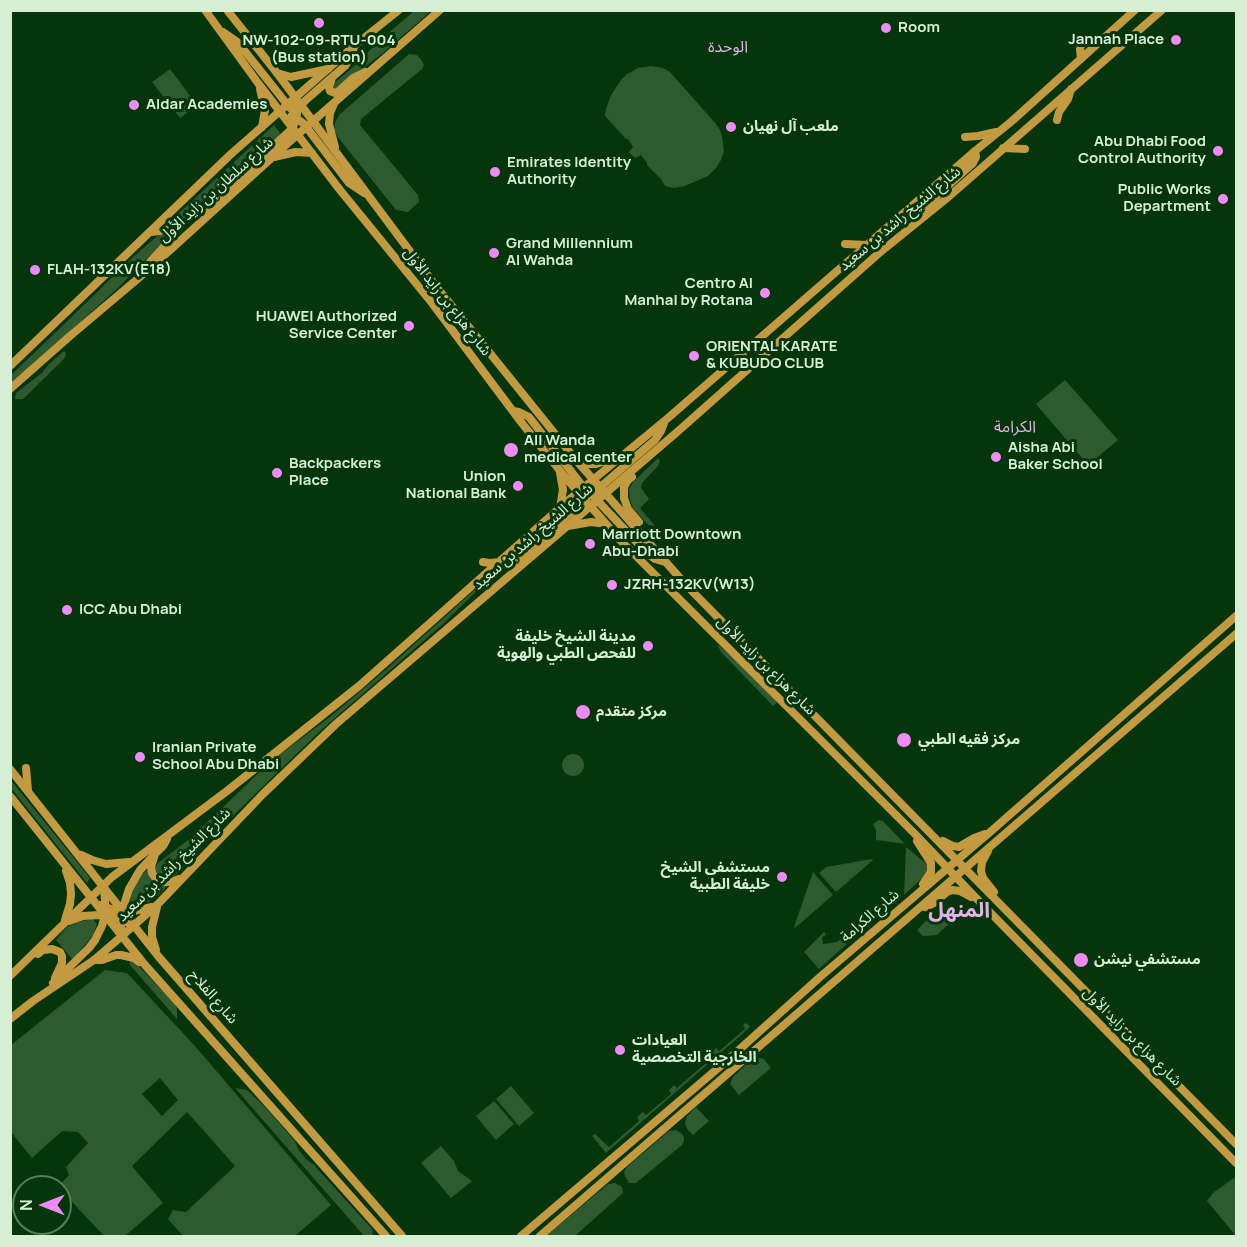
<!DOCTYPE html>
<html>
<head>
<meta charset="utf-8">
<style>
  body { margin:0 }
  #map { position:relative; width:1247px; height:1247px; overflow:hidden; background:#05350a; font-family:Manrope,sans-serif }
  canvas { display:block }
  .frame { position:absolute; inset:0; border:12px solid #d5eed4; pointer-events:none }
  .north { position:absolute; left:12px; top:1175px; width:60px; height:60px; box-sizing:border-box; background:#05350a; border:2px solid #587f5b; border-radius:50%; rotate:270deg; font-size:16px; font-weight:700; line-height:24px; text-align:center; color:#d5eed4 }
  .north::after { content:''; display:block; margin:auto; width:21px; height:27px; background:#ef8bf7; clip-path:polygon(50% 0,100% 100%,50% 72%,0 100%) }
</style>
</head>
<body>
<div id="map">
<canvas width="1247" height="1247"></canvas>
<div class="frame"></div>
<div class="north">N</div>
</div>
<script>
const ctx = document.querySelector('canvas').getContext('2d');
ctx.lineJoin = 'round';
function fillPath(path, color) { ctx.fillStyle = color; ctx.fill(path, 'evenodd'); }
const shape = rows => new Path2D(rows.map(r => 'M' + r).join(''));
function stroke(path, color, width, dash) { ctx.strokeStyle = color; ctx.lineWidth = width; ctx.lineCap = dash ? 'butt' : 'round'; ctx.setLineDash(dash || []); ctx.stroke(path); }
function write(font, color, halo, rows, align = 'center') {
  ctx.font = font + ' Manrope,"Noto Sans Arabic",sans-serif'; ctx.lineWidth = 6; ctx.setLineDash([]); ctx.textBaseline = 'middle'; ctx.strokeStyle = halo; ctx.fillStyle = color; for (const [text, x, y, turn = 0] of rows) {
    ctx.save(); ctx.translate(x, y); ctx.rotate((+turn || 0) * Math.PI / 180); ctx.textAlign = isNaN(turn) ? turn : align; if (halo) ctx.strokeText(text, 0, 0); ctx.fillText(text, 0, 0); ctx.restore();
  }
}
const green = shape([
  [414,11,431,11,384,52,336,89,333,90,332,85,353,67,378,42],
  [409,54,417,55,422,61,424,65,422,69,361,119,360,125,418,195,419,202,408,212,396,210,337,136,334,129,335,123,339,115],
  [651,66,663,68,670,72,716,124,720,130,722,136,724,151,721,160,716,168,708,176,685,186,674,188,665,186,661,179,647,165,647,163,641,155,635,158,629,152,633,147,628,139,626,139,605,116,606,109,611,95,621,80,627,74,638,68],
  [170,69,197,105,180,118,152,82],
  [274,125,281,134,213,197,174,237,169,227,165,226],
  [162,232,168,235,167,240,140,265,118,288,11,384,11,375,55,333,133,257],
  [64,351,66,353,65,358,23,399,15,399,16,393,42,373,49,364],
  [1065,380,1118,440,1088,465,1036,404],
  [658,458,660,461,658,466,642,483,641,488,649,499,640,508,655,526,648,525,633,508,630,499,629,489,634,481],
  [488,578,489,579,444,623,319,732,202,846,172,879,158,879,154,869,158,863,192,837,272,760,330,717,389,667],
  [717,644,747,669,777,702,773,706,721,652],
  '562 765a11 11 0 1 1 22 0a11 11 0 1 1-22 0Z',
  [10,779,90,878,87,883,11,788],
  [879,820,883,821,905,844,876,840,876,830,873,824],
  [906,847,928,865,928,873,904,895],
  [872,859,873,860,836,892,819,873,826,867],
  [149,868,149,874,151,879,155,884,160,886,167,886,161,893,147,903,139,906,133,906,130,901,132,889,142,874],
  [813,872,833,895,795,928,794,927],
  [949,916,952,921,937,935,923,936,917,930,930,917],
  [93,919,97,924,93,935,76,956,72,959,56,940,67,927,78,922],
  [824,932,826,934,825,936,822,937,823,944,837,942,842,938,847,944,819,969,804,952],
  [130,961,135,962,175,1004,177,1009,177,1019,130,965],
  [105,970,127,973,195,1046,331,1205,295,1236,183,1236,168,1219,173,1210,186,1212,235,1166,187,1112,132,1166,163,1203,125,1236,104,1236,60,1189,60,1187,58,1187,69,1175,66,1167,88,1143,78,1132,62,1131,32,1158,11,1132,11,1045],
  [160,1078,178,1100,162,1116,142,1094],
  [746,1023,750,1026,748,1029,606,1153,592,1136,595,1134,609,1147,639,1121,637,1117,643,1112,646,1115,671,1094,669,1090,674,1085,677,1088,713,1057,710,1054,716,1048,719,1051,745,1029,743,1025],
  [757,1057,764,1059,771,1068,739,1095,730,1084,731,1081,734,1076,753,1058],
  [511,1086,534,1113,519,1126,496,1099],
  [235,1088,247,1090,263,1105,295,1141,298,1149,307,1160,313,1164,372,1229,373,1236,364,1236],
  [494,1101,514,1124,496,1140,476,1116],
  [696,1107,709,1121,693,1135,687,1129,685,1123,687,1116],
  [676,1130,681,1133,684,1137,684,1141,682,1145,636,1183,629,1183,625,1176,624,1172,627,1167,669,1131],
  [441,1146,454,1161,458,1171,472,1181,451,1198,421,1163],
  [1234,1178,1236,1178,1236,1236,1207,1201,1214,1192],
  [615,1183,622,1187,623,1193,575,1236,546,1236,608,1184]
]);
const major = shape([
  [205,10,258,83,340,190,432,303,521,422,565,477,620,540,915,834,976,898,1236,1163],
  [227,10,277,73,435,285,576,460,686,585,1236,1144],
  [223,32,236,41,243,49,290,108],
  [1081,59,1080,49,1082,42],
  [277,73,291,77,328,69],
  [332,78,329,87,330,91,335,93,339,91,353,78,365,72],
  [260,89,265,110,262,127],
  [334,104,330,113,329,124,335,147],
  [298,110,301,105,307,99,345,66,351,57,354,47],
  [292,115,304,124,349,183,364,193],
  [1057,120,1059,112,1068,99,1071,89],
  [965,137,978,136,996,132],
  [1003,148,1025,149],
  [274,157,296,152,312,153],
  [207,214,212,204,217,198,293,128,297,114,295,99],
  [918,219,928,204,973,163,976,157,975,151],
  [845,244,867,245],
  [150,262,172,238,171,233,167,230,151,232],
  [10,366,231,154,354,46,399,10],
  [10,389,70,336,147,271,288,143,440,10],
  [513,411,519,412,529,417,584,488,596,493,605,493],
  [576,460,585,464,596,464,619,457],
  [560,473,563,490,560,508],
  [632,477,628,480,624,487,624,498,628,509,639,522],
  [598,489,655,440,661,431,664,423],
  [594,497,646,552,655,559,665,562],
  [568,526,591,522,606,524],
  [483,562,490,563,500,562],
  [519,566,524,554,529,549,578,506,587,497],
  [26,768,28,790],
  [10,769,158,956,402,1236],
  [10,796,145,965,386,1236],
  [167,839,163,846,155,854,151,867,152,873,156,879,162,882,172,882,179,879],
  [917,841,931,863,931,872,923,884],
  [943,841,953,846,959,847,974,838,985,834],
  [988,851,982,862,981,871,983,878,994,892],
  [81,855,92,860,106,864,129,862],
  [100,905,111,909,129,912,152,907],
  [925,907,934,903,947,892,952,890,960,891,971,897],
  [65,920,70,904,71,894,70,883,66,871],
  [69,921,83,916,99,915,110,916,126,922],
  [122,936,121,928,122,911,129,889,140,870,155,854],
  [156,950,152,937,152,927,157,907],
  [38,954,43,950,52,949,60,952,62,956,62,963,55,978],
  [94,960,102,960,116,955,121,955,134,958,139,962],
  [10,976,112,877,227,791,359,686,571,498,668,418,975,151,1012,121,1135,10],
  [53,983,89,948,95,940,102,926,105,915,105,900,104,889],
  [10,1019,33,1001,94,960,115,942,158,904,263,794,336,724,676,433,878,254,946,199,1162,10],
  [521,1236,730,1058,820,977,989,833,1236,616],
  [540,1236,1236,634]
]);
const markers = [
  [319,23,6,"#ef8bf7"],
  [886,28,6,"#ef8bf7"],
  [1176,40,6,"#ef8bf7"],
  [134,105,6,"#ef8bf7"],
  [731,127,6,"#ef8bf7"],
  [1218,151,6,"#ef8bf7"],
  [495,172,6,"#ef8bf7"],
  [1223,199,6,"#ef8bf7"],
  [494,253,6,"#ef8bf7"],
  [35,270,6,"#ef8bf7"],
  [765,293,6,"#ef8bf7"],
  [409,326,6,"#ef8bf7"],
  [694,356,6,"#ef8bf7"],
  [511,450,8,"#ef8bf7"],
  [996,457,6,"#ef8bf7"],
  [277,473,6,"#ef8bf7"],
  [518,486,6,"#ef8bf7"],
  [590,544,6,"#ef8bf7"],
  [612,585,6,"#ef8bf7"],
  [67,610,6,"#ef8bf7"],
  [648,646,6,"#ef8bf7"],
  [583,712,8,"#ef8bf7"],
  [904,740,8,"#ef8bf7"],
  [140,757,6,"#ef8bf7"],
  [782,877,6,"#ef8bf7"],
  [1081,960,8,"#ef8bf7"],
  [620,1050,6,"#ef8bf7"]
];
const poiNames = [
  ["Room",898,28],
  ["Jannah Place",1164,40,"right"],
  ["NW-102-09-RTU-004",319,41,"center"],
  ["(Bus station)",319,58,"center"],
  ["Aldar Academies",146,105],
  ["ملعب آل نهيان",743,127],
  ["Abu Dhabi Food",1206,142,"right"],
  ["Control Authority",1206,159,"right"],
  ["Emirates Identity",507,163],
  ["Authority",507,180],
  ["Public Works",1211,190,"right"],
  ["Department",1211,207,"right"],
  ["Grand Millennium",506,244],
  ["Al Wahda",506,261],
  ["FLAH-132KV(E18)",47,270],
  ["Centro Al",753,284,"right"],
  ["Manhal by Rotana",753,301,"right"],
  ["HUAWEI Authorized",397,317,"right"],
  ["Service Center",397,334,"right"],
  ["ORIENTAL KARATE",706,347],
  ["& KUBUDO CLUB",706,364],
  ["All Wanda",524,441],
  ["medical center",524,458],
  ["Aisha Abi",1008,448],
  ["Baker School",1008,465],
  ["Backpackers",289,464],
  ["Place",289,481],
  ["Union",506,477,"right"],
  ["National Bank",506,494,"right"],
  ["Marriott Downtown",602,535],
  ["Abu-Dhabi",602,552],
  ["JZRH-132KV(W13)",624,585],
  ["ICC Abu Dhabi",79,610],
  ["مدينة الشيخ خليفة",636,637,"right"],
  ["للفحص الطبي والهوية",636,654,"right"],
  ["مركز متقدم",596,712],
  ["مركز فقيه الطبي",918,740],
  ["Iranian Private",152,748],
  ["School Abu Dhabi",152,765],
  ["مستشفي الشيخ",770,868,"right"],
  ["خليفة الطبية",770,885,"right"],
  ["مستشفي نيشن",1094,960],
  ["العيادات",632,1041],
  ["الخارجية التخصصية",632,1058]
];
const streetNames = [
  ["شارع سلطان بن زايد الأول",216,190,-42],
  ["شارع الشيخ راشد بن سعيد",900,219,-40],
  ["شارع هزاع بن زايد الأول",447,302,52],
  ["شارع الشيخ راشد بن سعيد",533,537,-41],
  ["شارع هزاع بن زايد الأول",766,666,45],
  ["شارع الشيخ راشد بن سعيد",174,865,-45],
  ["شارع الكرامة",870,916,-41],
  ["شارع الفلاح",213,997,49],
  ["شارع هزاع بن زايد الأول",1132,1037,45]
];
const neighbourhoodNames = [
  ["الوحدة",728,48],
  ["الكرامة",1015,428]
];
const districtNames = [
  ["المنهل",959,911]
];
fillPath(green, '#2d5a2e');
stroke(major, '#c39a40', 8);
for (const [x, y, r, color] of markers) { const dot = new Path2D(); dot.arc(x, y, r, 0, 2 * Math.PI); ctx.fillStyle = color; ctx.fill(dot); stroke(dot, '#05350a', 2); }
write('bold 15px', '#d5eed4', '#05350a', poiNames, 'left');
write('15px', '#d5eed4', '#05350a', streetNames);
write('16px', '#e6afea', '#05350a', neighbourhoodNames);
write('bold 21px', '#e6afea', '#05350a', districtNames);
</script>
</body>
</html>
